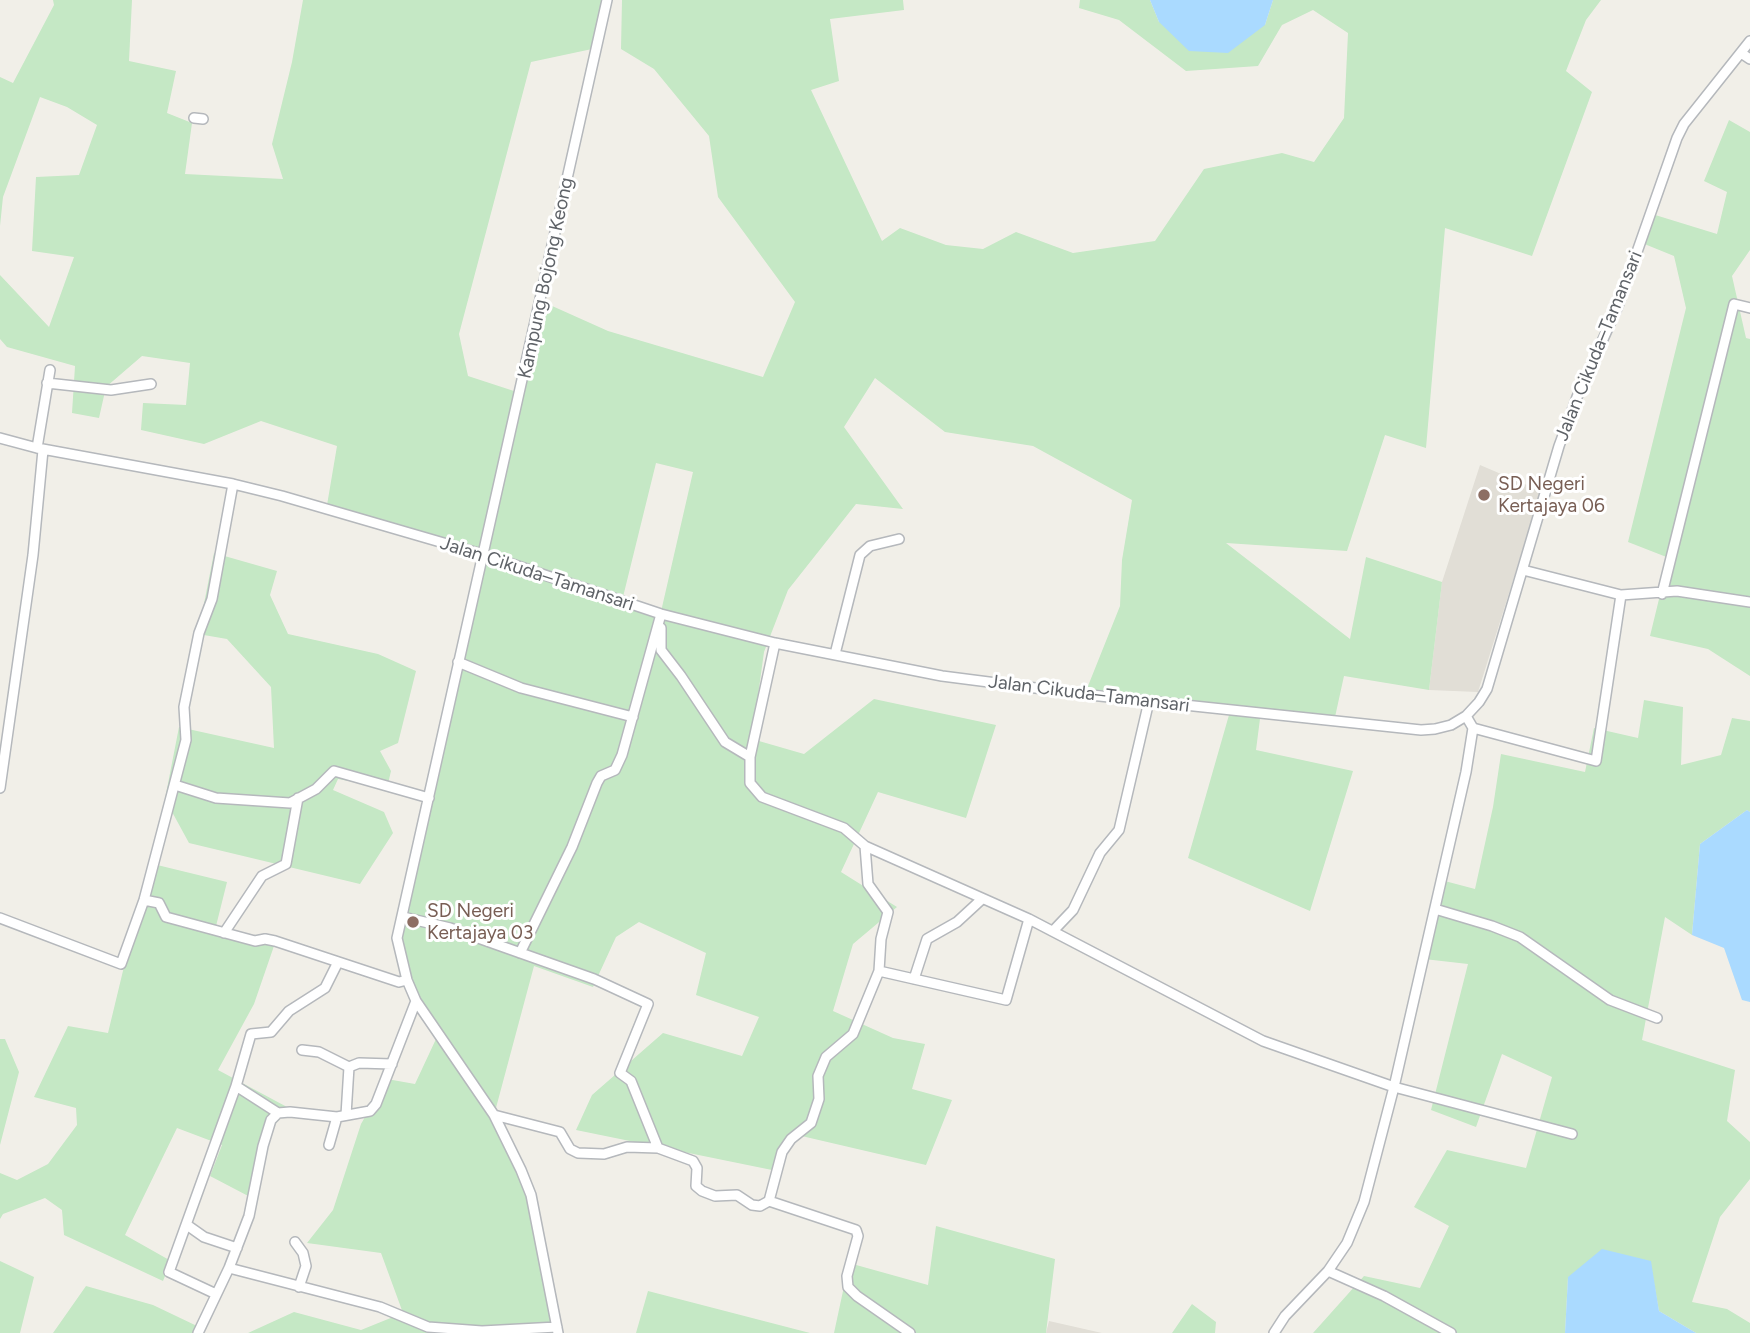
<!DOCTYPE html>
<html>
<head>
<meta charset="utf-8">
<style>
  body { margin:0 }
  canvas { display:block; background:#f1efe8 }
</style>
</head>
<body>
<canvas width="1750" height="1333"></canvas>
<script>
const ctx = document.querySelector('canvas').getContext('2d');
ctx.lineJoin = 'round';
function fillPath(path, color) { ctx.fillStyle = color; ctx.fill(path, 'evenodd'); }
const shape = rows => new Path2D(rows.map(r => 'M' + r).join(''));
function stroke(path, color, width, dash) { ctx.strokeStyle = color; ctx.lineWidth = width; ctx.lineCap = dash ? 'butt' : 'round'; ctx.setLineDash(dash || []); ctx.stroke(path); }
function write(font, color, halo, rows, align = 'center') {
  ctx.font = font + ' Figtree,sans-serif'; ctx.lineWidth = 6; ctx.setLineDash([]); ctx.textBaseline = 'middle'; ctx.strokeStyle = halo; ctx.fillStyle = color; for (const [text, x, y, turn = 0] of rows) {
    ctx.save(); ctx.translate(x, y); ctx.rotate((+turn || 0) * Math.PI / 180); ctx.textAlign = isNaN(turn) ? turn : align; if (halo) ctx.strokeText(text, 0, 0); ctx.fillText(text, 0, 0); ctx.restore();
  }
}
const education = shape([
  [1480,465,1541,491,1478,692,1429,690,1442,582],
  [1049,1321,1102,1333,1046,1333]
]);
const green = shape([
  [53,0,132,0,129,61,176,71,167,113,192,123,185,174,283,179,272,144,292,62,303,0,605,0,592,49,531,62,459,334,468,376,520,393,541,301,608,331,763,377,795,302,718,197,709,136,654,69,621,49,622,0,903,0,904,10,830,19,839,81,811,90,882,241,900,228,946,245,983,249,1016,232,1073,253,1155,241,1204,169,1282,153,1314,162,1344,118,1348,33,1313,10,1282,25,1258,66,1186,71,1119,20,1079,8,1080,0,1150,0,1159,22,1265,25,1273,0,1601,0,1586,20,1566,71,1592,92,1532,256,1445,228,1426,448,1385,435,1347,551,1226,543,1350,639,1366,557,1442,582,1429,690,1344,676,1335,717,1261,711,1256,750,1353,771,1310,911,1188,858,1231,708,1084,696,1120,606,1122,560,1132,500,1033,446,945,432,875,378,844,427,903,509,856,504,788,590,764,652,752,739,804,754,874,699,996,725,966,818,878,792,841,872,897,907,853,944,833,1011,893,1038,925,1044,912,1089,952,1100,926,1165,793,1134,772,1170,576,1130,592,1095,663,1033,742,1056,759,1017,696,995,706,953,639,922,616,937,593,987,534,966,493,1119,533,1200,546,1246,559,1333,248,1333,294,1312,361,1330,403,1313,381,1253,307,1243,333,1210,361,1124,387,1079,415,1084,436,1039,409,999,396,937,483,558,326,511,337,446,261,421,204,444,141,430,143,403,186,405,190,363,142,356,106,387,99,418,72,413,75,366,7,347,0,339,0,275,49,327,74,257,32,251,36,177,79,175,97,125,67,107,40,97,3,197,0,226,0,77,13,83,54,5],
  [656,463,693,472,660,616,622,601],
  [1729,120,1750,132,1750,250,1732,276,1746,338,1750,339,1750,676,1708,649,1650,636,1669,558,1628,542,1686,308,1674,256,1642,243,1652,214,1717,234,1727,192,1704,181],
  [214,553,277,571,270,595,288,634,378,654,416,671,398,743,380,751,391,771,387,788,338,779,333,790,384,812,393,833,360,884,189,843,165,799,179,727,274,748,271,687,227,639,198,634],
  [1644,700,1683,707,1681,765,1721,755,1732,718,1750,721,1750,812,1747,810,1700,844,1692,935,1665,917,1642,1040,1735,1070,1727,1121,1750,1142,1750,1179,1720,1217,1692,1302,1727,1309,1750,1323,1750,1333,1696,1333,1659,1311,1650,1261,1568,1277,1565,1333,1313,1333,1364,1276,1420,1288,1449,1226,1414,1207,1447,1150,1526,1168,1552,1077,1502,1054,1476,1127,1431,1110,1468,964,1424,959,1441,880,1475,889,1493,807,1501,754,1585,772,1594,728,1638,738],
  [149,863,227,882,215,930,274,946,254,1004,218,1070,287,1107,259,1149,252,1198,210,1176,222,1145,177,1128,125,1235,171,1261,163,1281,64,1235,62,1210,45,1198,3,1214,0,1219,0,1173,17,1180,48,1164,77,1125,76,1108,34,1097,68,1026,108,1033],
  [0,1039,5,1039,19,1072,0,1145],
  [936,1226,1055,1259,1046,1333,834,1333,849,1263,928,1285],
  [0,1261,34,1277,20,1333,0,1333],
  [86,1286,153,1305,197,1326,194,1333,53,1333],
  [648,1291,810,1333,636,1333],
  [1192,1304,1216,1322,1215,1333,1172,1333]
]);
const water = shape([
  [1150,0,1273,0,1265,25,1228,53,1189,51,1159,22],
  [1747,810,1750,812,1750,1002,1742,1000,1724,948,1692,935,1700,844],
  [1602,1249,1651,1261,1659,1311,1696,1333,1565,1333,1568,1277]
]);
const minor = shape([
  [1741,53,1750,59],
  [194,118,203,119],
  [47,383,111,390,151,384],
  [0,438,37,448,233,484,282,496,485,555,661,614,775,643,942,676,1090,695,1421,730,1435,729,1451,725,1466,716,1479,702,1487,689,1559,446,1577,397,1618,306,1677,138,1684,124,1750,41],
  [37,448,50,370],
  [1523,570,1621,595,1677,591,1750,602],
  [1662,594,1734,304,1750,308],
  [661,628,661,650,681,676,725,742,750,757],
  [775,643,750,757,750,783,762,797,844,828,865,846,1029,919,1263,1041,1394,1087,1572,1134],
  [835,654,860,555,870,546,899,539],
  [458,662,521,688,633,717],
  [1473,728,1596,761,1621,595],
  [175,785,216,798,290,803,316,789,334,771,429,798],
  [0,788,33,555,43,450],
  [144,900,159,903,166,917,255,941,265,939,275,941,399,982,407,980],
  [1435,909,1492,926,1520,937,1610,1000,1657,1018],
  [403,917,450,928,594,979,648,1004,620,1073,631,1081,658,1148],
  [0,918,121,964,144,900,186,740,184,707,199,633,212,599,233,484],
  [1053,931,1073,910,1100,853,1119,830,1149,701],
  [224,933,262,876,286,864,298,798],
  [520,953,572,847,597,783,601,776,615,770,622,755,661,614],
  [879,971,1006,1000,1029,919],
  [914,979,927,939,957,922,982,899],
  [302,1050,319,1052,349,1067,359,1063,392,1064],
  [278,1113,236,1086,251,1034,271,1032,289,1011,325,988,338,962],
  [346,1115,349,1067],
  [494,1115,560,1132,570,1149,578,1153,604,1154,627,1147,658,1148,693,1161,697,1168,696,1186,702,1191,715,1196,737,1195,752,1205,760,1206,769,1201,856,1230,858,1236,847,1276,848,1287,857,1296,910,1333],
  [329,1145,337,1117],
  [769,1201,782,1152,791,1139,811,1123,819,1099,818,1076,826,1057,853,1034,879,971,881,939,888,912,868,884,865,846],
  [187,1225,204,1237,237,1248],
  [295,1242,303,1253,306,1266,299,1287],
  [229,1268,380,1307,428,1327,482,1331,557,1327],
  [1328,1271,1384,1296,1451,1333],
  [216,1294,169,1272,236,1086],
  [198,1333,229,1268,249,1216,263,1146,271,1120,278,1113,290,1112,337,1117,370,1111,376,1104,416,1001],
  [558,1333,531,1195,521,1170,494,1115,416,1001,407,980,397,938,607,0],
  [1274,1333,1285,1316,1328,1271,1347,1243,1364,1202,1394,1087,1466,772,1473,728,1466,716]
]);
const markers = [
  [1484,495,7,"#8d6e63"],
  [413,922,7,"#8d6e63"]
];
const streetNames = [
  ["Kampung Bojong Keong",546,278,-78],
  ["Jalan Cikuda–Tamansari",1599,346,-68],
  ["Jalan Cikuda–Tamansari",537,574,18],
  ["Jalan Cikuda–Tamansari",1089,694,7]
];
const educationNames = [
  ["SD Negeri",1498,484],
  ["Kertajaya 06",1498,506],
  ["SD Negeri",427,911],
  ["Kertajaya 03",427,933]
];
fillPath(education, '#e1ded6');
fillPath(green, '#c5e8c5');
fillPath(water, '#aadaff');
stroke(minor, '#b5b8bc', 12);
stroke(minor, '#fff', 9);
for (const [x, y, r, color] of markers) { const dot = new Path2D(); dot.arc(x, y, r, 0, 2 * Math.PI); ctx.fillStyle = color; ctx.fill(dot); stroke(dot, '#fff', 2.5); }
write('19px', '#5f6368', '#fff', streetNames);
write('19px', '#785e54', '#fff', educationNames, 'left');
</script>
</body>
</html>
